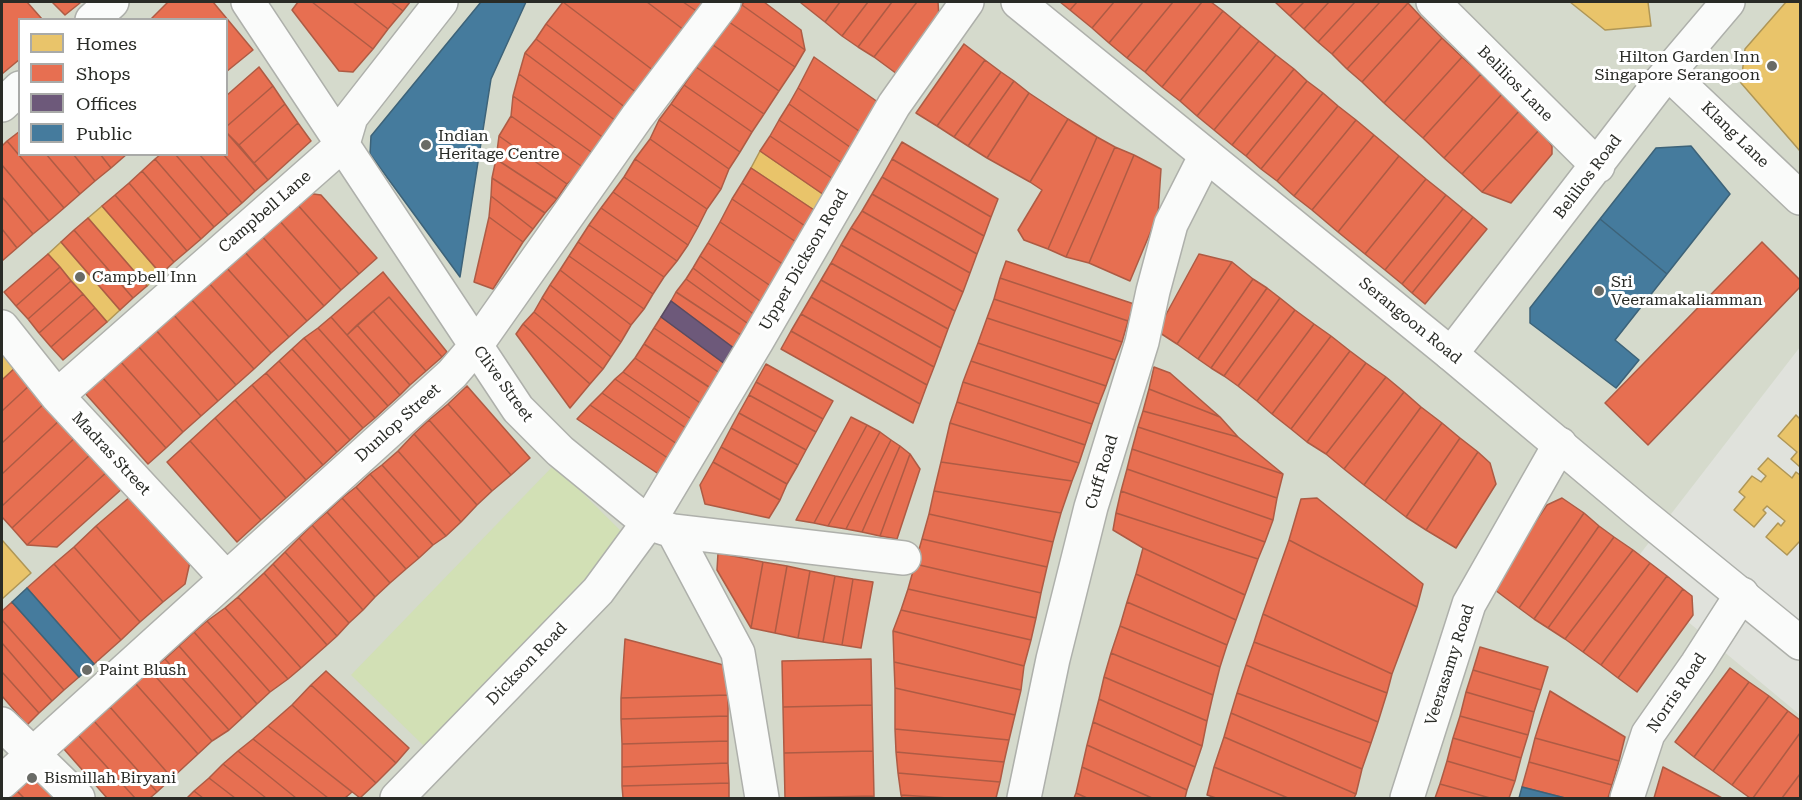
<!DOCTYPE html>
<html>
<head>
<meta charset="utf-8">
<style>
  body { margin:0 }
  #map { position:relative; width:1802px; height:800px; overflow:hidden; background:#e0e2dc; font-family:"Roboto Serif",serif }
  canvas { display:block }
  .frame { position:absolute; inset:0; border:3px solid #292b26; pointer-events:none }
  .legend { position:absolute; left:18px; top:18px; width:210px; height:138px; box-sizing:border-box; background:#fff; border:2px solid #a9aaa8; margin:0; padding:8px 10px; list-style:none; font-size:18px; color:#292b26 }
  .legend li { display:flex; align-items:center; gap:12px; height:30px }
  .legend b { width:30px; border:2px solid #a9aaa8 }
</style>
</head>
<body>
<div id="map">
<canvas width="1802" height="800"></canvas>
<div class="frame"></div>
<ul class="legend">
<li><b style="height:16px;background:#e9c46a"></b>Homes</li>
<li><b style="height:16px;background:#e76f51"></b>Shops</li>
<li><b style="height:16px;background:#6d597a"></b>Offices</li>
<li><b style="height:16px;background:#457b9d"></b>Public</li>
</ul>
</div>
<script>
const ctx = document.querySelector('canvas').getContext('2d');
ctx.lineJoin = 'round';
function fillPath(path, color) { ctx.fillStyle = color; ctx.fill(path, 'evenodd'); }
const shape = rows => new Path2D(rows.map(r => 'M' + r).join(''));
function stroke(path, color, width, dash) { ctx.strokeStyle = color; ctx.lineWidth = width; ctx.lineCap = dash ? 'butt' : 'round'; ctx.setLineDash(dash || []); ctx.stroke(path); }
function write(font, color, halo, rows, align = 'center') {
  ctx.font = font + ' "Roboto Serif",serif'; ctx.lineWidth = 6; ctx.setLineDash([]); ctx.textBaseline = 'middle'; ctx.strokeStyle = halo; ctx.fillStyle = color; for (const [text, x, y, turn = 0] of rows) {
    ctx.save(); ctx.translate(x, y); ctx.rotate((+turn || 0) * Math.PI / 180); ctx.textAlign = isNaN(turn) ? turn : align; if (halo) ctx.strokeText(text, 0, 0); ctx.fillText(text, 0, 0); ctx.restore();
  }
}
const built = shape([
  [2,2,1800,2,1800,347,1627,571,1800,715,1800,798,2,798],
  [20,20,226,20,226,154,20,154]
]);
const green = shape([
  [554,465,626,536,424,746,351,675]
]);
const homes = shape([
  [1570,2,1648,2,1651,26,1605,30,1570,2],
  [1786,2,1800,2,1800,151,1741,83,1745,49,1786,2],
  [760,151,830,199,820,214,751,168,760,151],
  [102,206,161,274,147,286,88,218,102,206],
  [61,242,120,310,107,322,48,254,61,242],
  [2,351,16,367,2,380,2,351],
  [1796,415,1800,419,1800,467,1791,459,1797,452,1778,436,1796,415],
  [1768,458,1792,478,1796,472,1800,475,1800,543,1799,542,1787,555,1766,537,1778,523,1781,526,1785,521,1767,506,1763,510,1766,513,1754,527,1734,510,1745,497,1739,492,1752,476,1761,482,1766,476,1758,469,1768,458],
  [2,540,31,573,2,599,2,540]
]);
const shops = shape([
  [2,2,27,2,42,19,20,20,20,59,2,74,2,2],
  [52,2,78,2,80,3,65,15,52,2],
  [168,2,213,2,253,50,226,72,226,20,150,20,168,2],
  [298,2,312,2,373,49,353,72,339,71,292,10,298,2],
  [312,2,353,2,388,29,373,49,312,2],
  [353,2,391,2,403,11,388,29,353,2],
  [391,2,410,2,403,11,391,2],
  [563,2,654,71,637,93,546,24,563,2],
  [563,2,647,2,684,30,654,71,563,2],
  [647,2,683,2,698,12,684,30,647,2],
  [683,2,705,2,698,12,683,2],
  [744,2,764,2,801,30,805,50,742,5,744,2],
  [802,2,840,2,825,22,801,3,802,2],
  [840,2,868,2,842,36,825,22,840,2],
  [868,2,892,2,858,47,842,36,868,2],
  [892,2,917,2,874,57,858,47,892,2],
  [917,2,938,2,939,17,897,74,874,57,917,2],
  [1060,2,1077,2,1070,10,1060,2],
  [1077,2,1114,2,1092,28,1070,10,1077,2],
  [1114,2,1143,2,1109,43,1092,28,1114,2],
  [1143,2,1173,2,1127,58,1109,43,1143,2],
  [1173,2,1202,2,1145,72,1127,58,1173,2],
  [1202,2,1211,2,1223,11,1162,87,1145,72,1202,2],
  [1275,2,1304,2,1290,16,1275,2],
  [1304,2,1329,2,1304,29,1290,16,1304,2],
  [1329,2,1355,2,1318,42,1304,29,1329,2],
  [1355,2,1380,2,1332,54,1318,42,1355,2],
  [1380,2,1406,2,1408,3,1347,69,1332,54,1380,2],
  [1408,3,1421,17,1362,82,1347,69,1408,3],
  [742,5,805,50,795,67,729,22,742,5],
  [1223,11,1241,26,1180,101,1162,87,1223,11],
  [1421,17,1442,38,1384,103,1362,82,1421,17],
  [729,22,795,67,779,91,713,45,729,22],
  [546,24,637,93,626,108,536,39,546,24],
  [1241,26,1259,41,1197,116,1180,101,1241,26],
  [1442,38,1462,57,1404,121,1384,103,1442,38],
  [536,39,626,108,616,121,525,53,536,39],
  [1259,41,1276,55,1214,130,1197,116,1259,41],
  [964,44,985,60,937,126,916,113,964,44],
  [713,45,779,91,764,114,696,67,713,45],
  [525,53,616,121,605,139,519,74,525,53],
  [1276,55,1294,69,1232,145,1214,130,1276,55],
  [814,57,882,105,866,136,798,88,814,57],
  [1462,57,1481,74,1423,138,1404,121,1462,57],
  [985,60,1001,72,954,137,937,126,985,60],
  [259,67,273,86,226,127,226,96,259,67],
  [696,67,764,114,752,132,684,85,696,67],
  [1294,69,1307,81,1246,156,1232,145,1294,69],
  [1001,72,1014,81,968,146,954,137,1001,72],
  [519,74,605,139,594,154,513,96,519,74],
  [1481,74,1502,94,1444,158,1423,138,1481,74],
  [1014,81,1029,93,987,158,968,146,1014,81],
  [1307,81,1323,93,1261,169,1246,156,1307,81],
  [684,85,752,132,740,152,671,104,684,85],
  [273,86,285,104,239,145,226,132,226,127,273,86],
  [798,88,866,136,857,152,789,104,798,88],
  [1029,93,1068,119,1030,182,987,158,1029,93],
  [1323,93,1338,106,1277,181,1261,169,1323,93],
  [1502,94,1520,110,1462,174,1444,158,1502,94],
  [513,96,594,154,584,168,511,116,513,96],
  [285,104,298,123,254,163,239,145,285,104],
  [671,104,740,152,729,169,659,120,671,104],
  [789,104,857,152,848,167,779,120,789,104],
  [1338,106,1356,120,1294,196,1277,181,1338,106],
  [1520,110,1540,129,1482,192,1462,174,1520,110],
  [511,116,584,168,567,184,499,136,511,116],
  [1068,119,1097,137,1048,249,1024,240,1018,230,1042,190,1030,182,1068,119],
  [659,120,729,169,721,189,650,139,659,120],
  [779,120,848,167,839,183,770,136,779,120],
  [1356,120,1374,135,1312,210,1294,196,1356,120],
  [298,123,311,141,268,180,254,163,298,123],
  [1540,129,1552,146,1552,154,1511,203,1482,192,1540,129],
  [20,131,20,154,46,154,80,194,64,208,7,141,20,131],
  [226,132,268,180,255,191,223,154,226,154,226,132],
  [1374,135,1399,156,1338,232,1312,210,1374,135],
  [499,136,567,184,557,199,496,159,499,136],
  [770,136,839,183,830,199,760,151,770,136],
  [1097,137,1115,147,1066,257,1048,249,1097,137],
  [650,139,721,189,707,209,635,159,650,139],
  [7,141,64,208,49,221,2,165,2,146,7,141],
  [902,142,998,199,991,217,892,159,902,142],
  [1115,147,1134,155,1089,263,1066,257,1115,147],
  [46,154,73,154,95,181,80,194,46,154],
  [73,154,100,154,111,168,95,181,73,154],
  [100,154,127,154,111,168,100,154],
  [161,154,175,154,228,215,214,227,155,159,161,154],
  [175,154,199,154,242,203,228,215,175,154],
  [199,154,223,154,255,191,242,203,199,154],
  [1134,155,1161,169,1158,214,1130,281,1089,263,1134,155],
  [1399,156,1426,179,1365,254,1338,232,1399,156],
  [155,159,214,227,201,239,142,171,155,159],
  [496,159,557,199,545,213,492,178,496,159],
  [635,159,707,209,698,227,624,177,635,159],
  [892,159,991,217,984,236,882,177,892,159],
  [2,165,49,221,33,234,2,197,2,165],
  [751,168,820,214,811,230,742,183,751,168],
  [142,171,201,239,187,251,129,183,142,171],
  [624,177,698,227,688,245,613,192,624,177],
  [882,177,984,236,977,254,872,194,882,177],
  [492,178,545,213,533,229,491,196,492,178],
  [1426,179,1446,195,1385,270,1365,254,1426,179],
  [129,183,187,251,174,262,115,195,129,183],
  [742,183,811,230,802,246,732,199,742,183],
  [613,192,688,245,677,261,601,208,613,192],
  [306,193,321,195,377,258,359,274,296,203,306,193],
  [872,194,977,254,970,273,862,211,872,194],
  [115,195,174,262,161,274,102,206,115,195],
  [1446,195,1463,209,1402,284,1385,270,1446,195],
  [491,196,533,229,523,242,489,217,491,196],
  [2,197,33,234,17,248,2,229,2,197],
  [732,199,802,246,790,269,720,222,732,199],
  [296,203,359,274,341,290,278,219,296,203],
  [601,208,677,261,664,277,589,225,601,208],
  [1463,209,1473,217,1412,293,1402,284,1463,209],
  [862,211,970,273,963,292,851,228,862,211],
  [489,217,523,242,493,289,474,282,489,217],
  [1473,217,1487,229,1425,304,1412,293,1473,217],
  [88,218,147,286,133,298,74,230,88,218],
  [278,219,341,290,324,306,260,234,278,219],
  [720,222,790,269,778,291,708,243,720,222],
  [589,225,664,277,653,294,578,242,589,225],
  [851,228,963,292,955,311,841,245,851,228],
  [2,229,17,248,2,261,2,229],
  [74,230,133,298,120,310,61,242,74,230],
  [260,234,324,306,307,321,243,250,260,234],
  [578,242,653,294,644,309,569,256,578,242],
  [1762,242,1800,280,1800,287,1648,445,1605,403,1762,242],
  [708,243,778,291,768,307,700,256,708,243],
  [841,245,955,311,948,329,831,263,841,245],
  [243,250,307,321,289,337,225,266,243,250],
  [48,254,60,267,16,306,4,292,48,254],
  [1199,254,1232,262,1177,344,1157,331,1199,254],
  [569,256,644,309,631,325,560,270,569,256],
  [700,256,768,307,760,319,693,268,700,256],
  [1006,261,1134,304,1128,321,1000,278,1006,261],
  [1232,262,1253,279,1198,359,1177,344,1232,262],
  [831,263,948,329,941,348,821,280,831,263],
  [225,266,289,337,271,353,208,282,225,266],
  [60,267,71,281,28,319,16,306,60,267],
  [693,268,760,319,754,328,686,279,693,268],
  [560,270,631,325,621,342,550,285,560,270],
  [383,272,447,352,442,357,389,297,347,335,331,317,383,272],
  [1000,278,1128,321,1122,342,994,299,1000,278],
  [686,279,754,328,747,339,676,292,686,279],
  [1253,279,1267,288,1211,368,1198,359,1253,279],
  [821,280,941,348,934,367,811,297,821,280],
  [71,281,83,294,39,333,28,319,71,281],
  [208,282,271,353,254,369,190,298,208,282],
  [550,285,621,342,611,357,542,298,550,285],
  [1267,288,1280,298,1224,376,1211,368,1267,288],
  [676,292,747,339,739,352,671,301,676,292],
  [83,294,95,308,51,347,39,333,83,294],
  [389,297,442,357,426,371,373,311,389,297],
  [811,297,934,367,927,385,801,314,811,297],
  [190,298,254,369,236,385,173,314,190,298],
  [542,298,611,357,603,369,534,312,542,298],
  [1280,298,1295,310,1238,386,1224,376,1280,298],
  [994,299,1122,342,1115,360,987,318,994,299],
  [95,308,107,322,63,360,51,347,95,308],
  [1295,310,1314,324,1257,401,1238,386,1295,310],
  [373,311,426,371,410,385,357,325,373,311],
  [534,312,603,369,590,384,523,324,534,312],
  [173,314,236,385,218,401,155,329,173,314],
  [801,314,927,385,920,404,791,331,801,314],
  [331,317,400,395,388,406,318,328,331,317],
  [661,317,729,367,724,376,654,328,661,317],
  [987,318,1115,360,1106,386,978,343,987,318],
  [523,324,590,384,570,408,516,334,523,324],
  [1314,324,1331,336,1272,414,1257,401,1314,324],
  [357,325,410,385,400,395,347,335,357,325],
  [318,328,388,406,375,418,304,338,318,328],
  [654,328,724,376,715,391,644,344,654,328],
  [155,329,218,401,201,416,137,345,155,329],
  [791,331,920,404,913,423,781,349,791,331],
  [1331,336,1350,351,1291,429,1272,414,1331,336],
  [304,338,375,418,363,428,292,349,304,338],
  [978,343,1106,386,1099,404,971,361,978,343],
  [644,344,715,391,706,407,635,358,644,344],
  [137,345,201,416,183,432,120,361,137,345],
  [292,349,363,428,350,440,279,361,292,349],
  [1350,351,1366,363,1307,442,1291,429,1350,351],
  [635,358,706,407,697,423,623,372,635,358],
  [120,361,183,432,166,448,102,377,120,361],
  [279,361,350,440,337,452,266,373,279,361],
  [971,361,1099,404,1092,424,963,382,971,361],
  [1366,363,1386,377,1326,454,1307,442,1366,363],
  [766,364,833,401,823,419,756,382,766,364],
  [16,367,31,384,2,411,2,380,16,367],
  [1154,367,1170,373,1220,417,1149,389,1154,367],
  [623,372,697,423,693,433,615,379,623,372],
  [266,373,337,452,323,465,252,385,266,373],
  [102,377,166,448,148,464,85,393,102,377],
  [1386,377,1404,392,1344,469,1326,454,1386,377],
  [615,379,693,433,683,448,602,393,615,379],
  [756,382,823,419,816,432,749,395,756,382],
  [963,382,1092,424,1085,445,957,402,963,382],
  [31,384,47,401,2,443,2,411,31,384],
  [252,385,323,465,306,480,235,400,252,385],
  [467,386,530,458,511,475,448,404,467,386],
  [1149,389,1220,417,1238,437,1143,411,1149,389],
  [1404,392,1421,407,1364,485,1344,469,1404,392],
  [602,393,683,448,675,463,590,405,602,393],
  [749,395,816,432,806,450,739,413,749,395],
  [235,400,306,480,286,498,215,418,235,400],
  [47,401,62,418,2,474,2,443,47,401],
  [957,402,1085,445,1079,463,950,423,957,402],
  [448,404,511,475,492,491,429,420,448,404],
  [590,405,675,463,666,479,577,419,590,405],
  [1421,407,1442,423,1385,501,1364,485,1421,407],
  [1143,411,1238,437,1283,474,1138,427,1143,411],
  [739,413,806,450,798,465,731,428,739,413],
  [851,417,867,425,814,523,796,520,851,417],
  [62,418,78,435,2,506,2,474,62,418],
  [215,418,286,498,261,520,190,441,215,418],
  [429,420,492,491,477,505,414,434,429,420],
  [950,423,1079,463,1072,481,941,462,950,423],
  [1442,423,1460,438,1406,517,1385,501,1442,423],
  [867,425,880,432,828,526,814,523,867,425],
  [1138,427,1283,474,1277,498,1132,449,1138,427],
  [731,428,798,465,787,484,721,447,731,428],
  [880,432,891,440,846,529,828,526,880,432],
  [414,434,477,505,461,522,398,451,414,434],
  [78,435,93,452,12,528,2,517,2,506,78,435],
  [1460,438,1478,452,1426,530,1406,517,1460,438],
  [891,440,900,446,862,532,846,529,891,440],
  [190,441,261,520,237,542,167,462,190,441],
  [900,446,910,454,880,536,862,532,900,446],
  [721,447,787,484,780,500,713,462,721,447],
  [1132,449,1277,498,1273,520,1127,469,1132,449],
  [398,451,461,522,446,536,382,465,398,451],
  [93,452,109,470,27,545,12,528,93,452],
  [1478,452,1490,463,1496,484,1456,548,1426,530,1478,452],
  [910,454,920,469,897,539,880,536,910,454],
  [713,462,780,500,769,518,705,504,700,485,713,462],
  [941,462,1072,481,1061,513,934,491,941,462],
  [382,465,446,536,433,545,370,474,382,465],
  [1127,469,1273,520,1265,542,1121,491,1127,469],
  [109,470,124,487,57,547,27,545,109,470],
  [370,474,433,545,419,558,356,487,370,474],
  [356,487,419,558,406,569,342,498,356,487],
  [934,491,1061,513,1053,542,929,514,934,491],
  [1121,491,1265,542,1258,559,1116,513,1121,491],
  [131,496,190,562,185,584,163,602,96,526,131,496],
  [342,498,406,569,390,583,327,512,342,498],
  [1317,498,1423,584,1417,607,1289,540,1301,499,1317,498],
  [1562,498,1584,513,1519,608,1491,587,1547,505,1562,498],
  [327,512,390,583,375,597,312,525,327,512],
  [1116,513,1258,559,1245,595,1143,548,1113,530,1116,513],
  [1584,513,1599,526,1534,619,1519,608,1584,513],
  [929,514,1053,542,1047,567,922,539,929,514],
  [312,525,375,597,363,610,299,538,312,525],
  [96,526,163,602,140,622,74,547,96,526],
  [1599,526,1614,537,1548,628,1534,619,1599,526],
  [1614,537,1633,550,1565,639,1548,628,1614,537],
  [299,538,363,610,349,623,285,552,299,538],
  [922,539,1047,567,1041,593,915,564,922,539],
  [1289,540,1417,607,1392,674,1263,614,1289,540],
  [74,547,140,622,121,640,54,564,74,547],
  [1143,548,1245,595,1236,620,1136,574,1143,548],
  [1633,550,1650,563,1583,652,1565,639,1633,550],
  [285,552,349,623,337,636,273,564,285,552],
  [718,553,763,562,751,628,717,570,718,553],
  [763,562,787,566,775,633,751,628,763,562],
  [1650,563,1667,576,1601,665,1583,652,1650,563],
  [54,564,121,640,94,664,27,588,54,564],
  [273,564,337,636,327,645,264,573,273,564],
  [915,564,1041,593,1036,618,908,589,915,564],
  [787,566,810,571,798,638,775,633,787,566],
  [810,571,835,576,823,642,798,638,810,571],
  [264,573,327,645,301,668,238,597,264,573],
  [1136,574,1236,620,1227,645,1127,602,1136,574],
  [835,576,853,579,842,645,823,642,835,576],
  [1667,576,1683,589,1618,678,1601,665,1667,576],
  [853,579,873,582,861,648,842,645,853,579],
  [908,589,1036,618,1031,640,901,610,908,589],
  [1683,589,1692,596,1693,615,1637,692,1618,678,1683,589],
  [238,597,301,668,288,679,225,608,238,597],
  [12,602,79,677,64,690,2,620,2,611,12,602],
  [1127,602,1227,645,1220,667,1120,626,1127,602],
  [225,608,288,679,270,692,207,621,225,608],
  [901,610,1031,640,1024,666,893,631,901,610],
  [1263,614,1392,674,1387,693,1254,642,1263,614],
  [2,620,64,690,52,701,2,643,2,620],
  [207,621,270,692,257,704,194,632,207,621],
  [1120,626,1220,667,1213,695,1111,653,1120,626],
  [893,631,1024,666,1021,690,894,662,893,631],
  [194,632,257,704,242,718,179,646,194,632],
  [625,639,727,666,728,695,621,698,625,639],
  [1254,642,1387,693,1378,722,1246,665,1254,642],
  [2,643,52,701,39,713,2,672,2,643],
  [179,646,242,718,229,730,165,659,179,646],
  [1480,647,1548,667,1541,690,1473,670,1480,647],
  [1111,653,1213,695,1207,721,1104,677,1111,653],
  [165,659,229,730,212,741,150,670,165,659],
  [871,659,872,705,783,707,782,661,871,659],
  [894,662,1021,690,1015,715,895,688,894,662],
  [1246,665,1378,722,1371,743,1237,693,1246,665],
  [1730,668,1749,682,1694,757,1675,742,1730,668],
  [150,670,212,741,198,754,135,683,150,670],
  [1473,670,1541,690,1534,712,1466,692,1473,670],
  [326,671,409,748,396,763,311,685,326,671],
  [2,672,39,713,27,725,2,696,2,672],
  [1104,677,1207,721,1202,746,1099,699,1104,677],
  [1749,682,1769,696,1713,771,1694,757,1749,682],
  [135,683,198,754,172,778,110,707,135,683],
  [311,685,396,763,376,783,292,705,311,685],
  [895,688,1015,715,1009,740,895,729,895,688],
  [1550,691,1625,737,1619,761,1535,738,1550,691],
  [1466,692,1534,712,1528,735,1460,716,1466,692],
  [1237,693,1371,743,1362,769,1231,713,1237,693],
  [728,695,728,716,621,719,621,698,728,695],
  [1769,696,1788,711,1732,785,1713,771,1769,696],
  [1099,699,1202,746,1195,767,1093,722,1099,699],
  [292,705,376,783,360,798,268,726,292,705],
  [872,705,873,751,784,753,783,707,872,705],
  [110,707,172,778,157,792,94,721,110,707],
  [1788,711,1800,720,1800,733,1753,798,1750,798,1732,785,1788,711],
  [1231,713,1362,769,1356,794,1224,737,1231,713],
  [728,716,728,741,622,744,621,719,728,716],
  [1460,716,1528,735,1521,758,1453,738,1460,716],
  [94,721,157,792,150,798,135,798,78,735,94,721],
  [1093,722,1195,767,1187,790,1087,745,1093,722],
  [268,726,352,792,345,798,328,798,253,739,268,726],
  [895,729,1009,740,1004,762,896,752,895,729],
  [1800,733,1800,774,1782,798,1753,798,1800,733],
  [78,735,135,798,107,798,63,748,78,735],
  [1224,737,1356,794,1354,798,1288,798,1214,767,1224,737],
  [1453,738,1521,758,1515,781,1447,761,1453,738],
  [1535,738,1619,761,1612,785,1529,762,1535,738],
  [253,739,328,798,296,798,238,751,253,739],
  [728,741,728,763,622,767,622,744,728,741],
  [1087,745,1187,790,1185,798,1152,798,1082,767,1087,745],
  [238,751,296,798,266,798,223,764,238,751],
  [873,751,874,796,785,798,784,753,873,751],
  [896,752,1004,762,1000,782,898,773,896,752],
  [1447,761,1515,781,1509,798,1490,798,1440,784,1447,761],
  [1529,762,1612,785,1608,798,1565,798,1522,787,1529,762],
  [728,763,729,783,622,786,622,767,728,763],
  [223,764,266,798,235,798,209,778,223,764],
  [1082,767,1152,798,1087,798,1076,793,1082,767],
  [1214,767,1288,798,1216,798,1207,795,1214,767],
  [1663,767,1722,798,1654,798,1663,767],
  [33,769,61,798,24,798,13,787,33,769],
  [898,773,1000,782,996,798,948,798,901,795,898,773],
  [1800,774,1800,798,1782,798,1800,774],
  [209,778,235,798,203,798,194,791,209,778],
  [729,783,729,798,623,798,622,786,729,783],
  [1440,784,1490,798,1435,798,1440,784],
  [13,787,24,798,2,798,13,787],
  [194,791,203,798,187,798,194,791],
  [1076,793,1087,798,1074,798,1076,793],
  [901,795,948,798,902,798,901,795],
  [874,796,874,798,787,798,874,796]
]);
const offices = shape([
  [671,301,739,352,729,367,661,317,671,301]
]);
const public = shape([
  [481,2,526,2,491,79,460,277,370,154,371,136,481,2],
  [1691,146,1730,194,1667,274,1600,219,1656,148,1691,146],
  [1600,219,1667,274,1615,340,1639,360,1616,388,1530,323,1530,308,1600,219],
  [27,588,94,664,79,677,12,602,27,588],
  [1522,787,1565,798,1519,798,1522,787]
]);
const minor = shape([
  [248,2,518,409,560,451,648,523,673,531,904,558],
  [1433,2,1598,166],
  [92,20,112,2],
  [1668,73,1800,198],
  [2,105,20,88],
  [2,327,57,396,226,578],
  [1451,354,1661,81,1728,2],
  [57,396,343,144,351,117,441,2],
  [673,531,738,653,762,798],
  [2,724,78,798],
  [2,782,452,374,475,347,637,117,724,2],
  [397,798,598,591,648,523,757,341,894,105,967,2],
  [1024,798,1053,659,1091,507,1142,342,1153,291,1171,224,1206,155],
  [1407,798,1469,604,1560,444],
  [1627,798,1648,734,1697,664,1742,594]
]);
const major = shape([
  [1018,2,1451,354,1638,511,1800,643]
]);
const markers = [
  [1772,66,6,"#696b66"],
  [426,145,6,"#696b66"],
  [80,277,6,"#696b66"],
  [1599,291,6,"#696b66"],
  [87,670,6,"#696b66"],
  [32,778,6,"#696b66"]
];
const poiNames = [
  ["Hilton Garden Inn",1760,57,"right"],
  ["Singapore Serangoon",1760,75,"right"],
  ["Indian",438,136],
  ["Heritage Centre",438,154],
  ["Campbell Inn",92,277],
  ["Sri",1611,282],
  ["Veeramakaliamman",1611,300],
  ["Paint Blush",99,670],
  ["Bismillah Biryani",44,778]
];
const streetNames = [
  ["Belilios Lane",1515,84,45],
  ["Klang Lane",1735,135,44],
  ["Belilios Road",1588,177,-53],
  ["Campbell Lane",265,212,-41],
  ["Upper Dickson Road",804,260,-60],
  ["Serangoon Road",1410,321,39],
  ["Clive Street",503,384,54],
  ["Dunlop Street",398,423,-42],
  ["Madras Street",111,454,47],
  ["Cuff Road",1102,472,-73],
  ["Dickson Road",527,664,-46],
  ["Veerasamy Road",1450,665,-72],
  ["Norris Road",1677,693,-56]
];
fillPath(built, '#d5dacc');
fillPath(green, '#d2e0b5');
fillPath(homes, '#e9c46a');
stroke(homes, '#af9656', 1.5);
fillPath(shops, '#e76f51');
stroke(shops, '#ae5b44', 1.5);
fillPath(offices, '#6d597a');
stroke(offices, '#594b61', 1.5);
fillPath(public, '#457b9d');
stroke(public, '#3d6379', 1.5);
stroke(minor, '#aeb0ab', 36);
stroke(major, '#aeb0ab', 36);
stroke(minor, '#fafbfa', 33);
stroke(major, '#fafbfa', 33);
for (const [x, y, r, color] of markers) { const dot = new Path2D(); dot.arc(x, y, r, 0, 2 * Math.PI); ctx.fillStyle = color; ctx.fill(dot); stroke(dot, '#fff', 2); }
write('16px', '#292b26', '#fff', poiNames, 'left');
write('16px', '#292b26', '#fff', streetNames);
</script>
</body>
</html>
